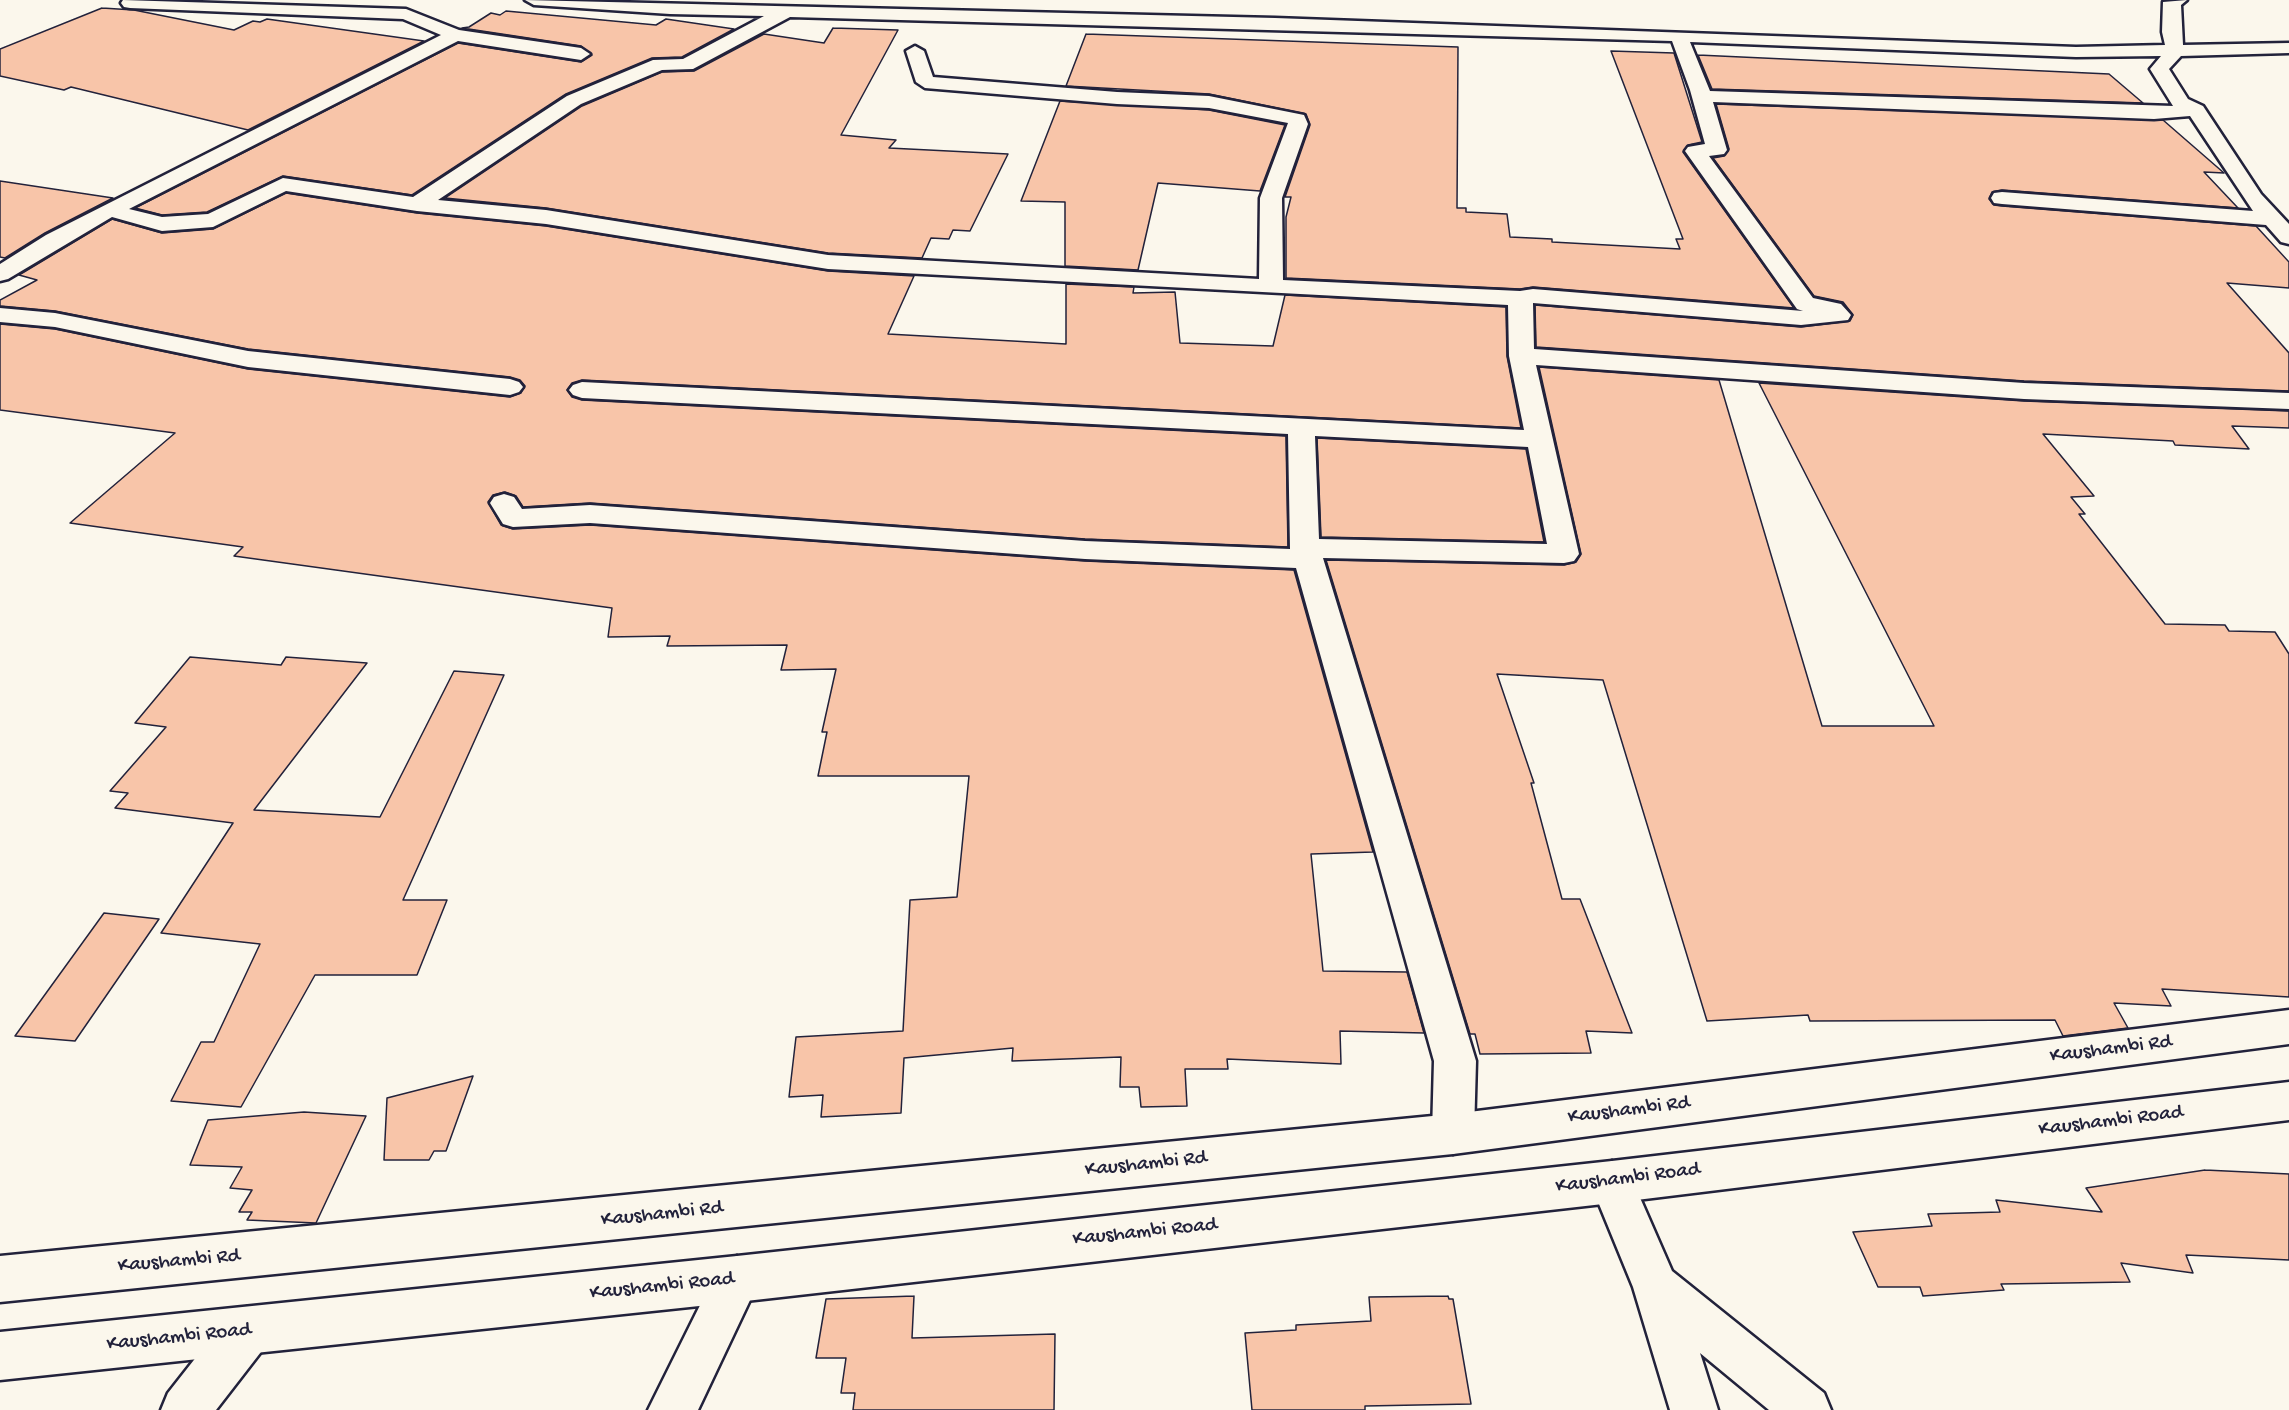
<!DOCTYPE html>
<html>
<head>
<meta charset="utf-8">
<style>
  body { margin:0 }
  canvas { display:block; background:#fbf7ec }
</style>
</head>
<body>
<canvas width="2289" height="1410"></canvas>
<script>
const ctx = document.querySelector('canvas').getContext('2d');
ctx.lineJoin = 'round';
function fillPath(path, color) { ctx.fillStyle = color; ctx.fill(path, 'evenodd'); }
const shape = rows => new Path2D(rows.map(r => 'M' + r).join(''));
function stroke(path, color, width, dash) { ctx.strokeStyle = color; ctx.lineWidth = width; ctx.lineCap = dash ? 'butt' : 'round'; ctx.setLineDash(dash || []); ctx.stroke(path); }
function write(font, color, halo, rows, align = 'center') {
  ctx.font = font + ' "Gochi Hand",sans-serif'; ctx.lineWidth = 4.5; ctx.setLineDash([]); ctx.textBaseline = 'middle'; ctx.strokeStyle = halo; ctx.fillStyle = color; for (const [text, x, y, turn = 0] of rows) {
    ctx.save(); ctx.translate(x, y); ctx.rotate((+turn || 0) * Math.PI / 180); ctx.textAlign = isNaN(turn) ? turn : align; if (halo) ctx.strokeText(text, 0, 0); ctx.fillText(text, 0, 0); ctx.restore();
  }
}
const building = shape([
  [102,8,134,10,234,30,253,21,260,22,267,19,424,41,248,130,71,87,64,90,0,76,0,49,102,8],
  [506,11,656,25,666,19,734,29,682,57,652,58,566,94,412,195,283,176,207,212,162,215,135,208,458,43,581,62,592,55,581,46,462,28,469,27,491,13,500,15,506,11],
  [833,28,898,30,841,135,896,140,889,148,1008,154,970,231,953,230,949,239,931,238,922,258,828,253,546,208,445,198,582,106,662,72,694,71,764,34,824,43,833,28],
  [1086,34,1458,47,1457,208,1466,208,1466,212,1507,214,1510,237,1552,239,1552,242,1680,249,1676,239,1683,239,1611,51,1674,53,1702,142,1688,145,1683,152,1794,308,1533,287,1520,289,1286,278,1286,217,1291,197,1285,197,1310,125,1306,114,1209,94,1066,86,1086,34],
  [1698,55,2109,74,2143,103,1712,89,1698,55],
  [1060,101,1209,110,1285,125,1260,191,1158,183,1138,270,1065,266,1065,202,1021,201,1060,101],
  [1716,104,2163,120,2224,173,2204,172,2238,208,2002,190,1992,192,1989,199,1994,205,2002,206,2256,226,2289,262,2289,288,2227,283,2289,353,2289,391,2024,381,1536,347,1535,305,1801,327,1850,321,1853,315,1843,302,1814,296,1713,158,1724,156,1729,149,1716,104],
  [0,181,113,198,45,233,5,258,0,257,0,181],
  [286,193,417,213,546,226,828,271,914,276,888,334,1066,344,1066,284,1134,287,1133,293,1175,292,1180,343,1273,346,1285,295,1506,307,1507,356,1521,428,582,380,572,383,567,390,572,397,582,400,1286,436,1288,547,1085,539,590,503,523,507,516,496,505,492,493,495,488,502,501,525,513,529,590,525,1085,561,1294,570,1373,852,1311,854,1323,971,1407,972,1424,1033,1340,1031,1341,1064,1227,1059,1228,1069,1185,1069,1187,1106,1141,1107,1139,1087,1120,1087,1121,1057,1012,1061,1013,1048,904,1058,901,1113,821,1117,823,1095,789,1097,796,1037,903,1031,910,900,957,897,969,776,818,776,827,732,822,732,836,669,781,670,787,645,667,646,670,636,608,637,612,608,234,556,243,547,70,523,175,433,0,410,0,324,55,329,248,369,510,397,521,393,525,386,520,380,510,377,248,349,55,311,0,306,0,300,37,280,19,275,112,219,162,233,213,229,286,193],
  [1539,367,1719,380,1822,726,1934,726,1759,383,2024,401,2289,411,2289,428,2232,426,2249,449,2175,445,2173,441,2043,434,2094,496,2071,497,2085,514,2079,514,2165,624,2225,625,2229,631,2275,632,2289,654,2289,997,2162,989,2171,1006,2114,1003,2128,1028,2063,1036,2055,1020,1810,1021,1808,1015,1707,1021,1603,680,1497,674,1534,783,1531,783,1562,899,1580,899,1632,1033,1586,1031,1591,1053,1480,1054,1475,1034,1470,1034,1326,560,1564,565,1576,562,1581,554,1539,367],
  [1317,438,1526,449,1544,542,1321,537,1317,438],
  [190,657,281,665,286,657,367,663,254,810,380,817,454,671,504,675,403,900,447,900,417,975,315,975,241,1107,171,1101,201,1042,214,1042,260,944,161,933,233,823,115,808,128,793,110,791,166,727,135,723,190,657],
  [104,913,159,919,75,1041,15,1036,104,913],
  [473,1076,446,1151,434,1151,429,1160,384,1160,387,1098,473,1076],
  [304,1112,366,1116,316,1223,247,1220,252,1212,239,1212,252,1190,230,1188,242,1167,190,1165,208,1120,304,1112],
  [2205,1170,2289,1174,2289,1260,2186,1255,2193,1273,2121,1263,2130,1282,2001,1284,2004,1290,1923,1296,1920,1287,1878,1287,1853,1232,1932,1226,1928,1214,2000,1212,1996,1200,2102,1212,2086,1188,2205,1170],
  [914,1296,912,1338,1055,1334,1054,1410,853,1410,855,1393,841,1393,846,1358,816,1358,826,1299,914,1296],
  [1448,1296,1449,1299,1453,1299,1471,1404,1365,1406,1365,1410,1252,1410,1245,1333,1296,1330,1296,1325,1371,1321,1369,1297,1448,1296]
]);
const street = shape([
  [123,0,406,9,459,30,581,48,590,54,581,60,458,41,129,209,162,217,208,214,283,178,413,197,567,96,653,60,683,59,764,16,670,14,534,5,525,0,1275,18,2076,47,2165,45,2162,32,2163,2,2187,0,2181,5,2183,45,2289,43,2289,53,2181,56,2169,69,2188,99,2203,106,2261,194,2289,224,2289,244,2281,242,2266,225,2002,204,1994,203,1991,198,1994,193,2002,192,2253,211,2190,116,2154,119,1713,102,1727,150,1724,154,1709,156,1813,298,1841,304,1851,315,1848,320,1801,325,1533,303,1534,349,2024,383,2289,393,2289,409,2024,399,1536,365,1579,554,1574,561,1564,563,1323,558,1476,1061,1474,1134,1468,1148,1453,1154,1438,1148,1432,1134,1434,1061,1296,568,1085,559,590,523,513,527,503,524,490,503,494,497,504,494,514,497,522,509,590,505,1085,541,1290,549,1288,434,582,398,573,395,569,390,573,385,582,382,1524,430,1509,356,1508,305,828,269,546,224,417,211,286,191,213,227,162,231,112,217,8,279,0,281,0,264,46,235,441,35,403,19,130,8,124,7,121,3,123,0],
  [790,17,1672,41,1690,90,1705,144,1688,147,1685,151,1797,309,1803,311,1533,289,1520,291,1283,280,1282,198,1308,124,1304,115,1209,96,1117,92,933,77,924,51,915,46,906,51,916,82,925,88,1117,104,1209,108,1288,123,1260,198,1259,279,828,255,546,210,438,200,581,104,662,70,693,69,790,17],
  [1690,42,2076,57,2161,56,2150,69,2173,106,1710,91,1690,42],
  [1315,436,1528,447,1547,544,1319,539,1315,436],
  [0,308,55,313,248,351,510,379,519,382,523,387,519,392,510,395,248,367,55,327,0,322,0,308],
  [1612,1161,1627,1168,1672,1271,1824,1393,1831,1410,1769,1410,1700,1353,1718,1410,1670,1410,1633,1287,1590,1182,1597,1168,1612,1161],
  [737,1256,753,1263,760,1279,698,1410,648,1410,721,1263,737,1256],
  [247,1307,264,1314,271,1331,264,1348,216,1410,161,1410,168,1393,230,1314,247,1307]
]);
const secondary = shape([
  [2289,1010,2289,1044,1453,1154,0,1302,0,1256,1453,1114,2289,1010],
  [2289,1082,2289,1120,1612,1203,737,1302,0,1380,0,1332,737,1256,1612,1161,2289,1082]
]);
const nearStreetnames = [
  ["Kaushambi Rd",2111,1050,-7],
  ["Kaushambi Rd",1629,1111,-7],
  ["Kaushambi Road",2111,1122,-7],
  ["Kaushambi Rd",1146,1165,-6],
  ["Kaushambi Road",1628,1179,-7],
  ["Kaushambi Rd",662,1215,-6],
  ["Kaushambi Road",1145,1233,-6],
  ["Kaushambi Rd",179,1262,-5],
  ["Kaushambi Road",662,1287,-6],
  ["Kaushambi Road",179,1338,-6]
];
fillPath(building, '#f8c5a9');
stroke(building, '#22223b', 1.5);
stroke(street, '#22223b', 5);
stroke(secondary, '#22223b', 5);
fillPath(street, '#fbf7ec');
fillPath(secondary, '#fbf7ec');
write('21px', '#22223b', '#fbf7ec', nearStreetnames);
</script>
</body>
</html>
